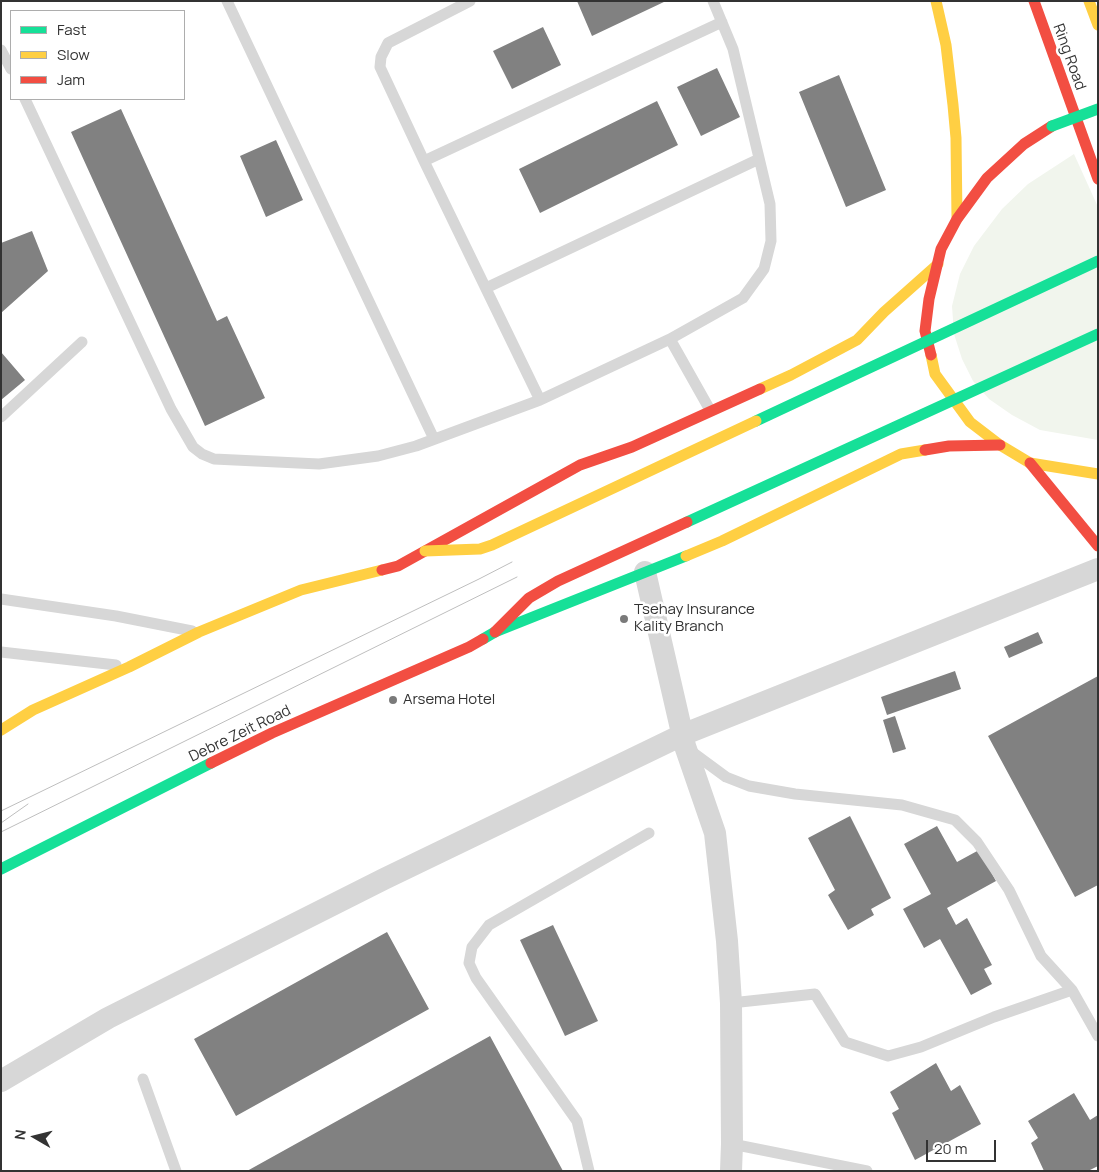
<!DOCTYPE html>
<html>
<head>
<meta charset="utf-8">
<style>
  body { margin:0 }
  #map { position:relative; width:1099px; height:1172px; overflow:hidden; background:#fff; font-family:Manrope,sans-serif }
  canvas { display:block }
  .frame { position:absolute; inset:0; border:2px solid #333; pointer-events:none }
  .legend { position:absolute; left:10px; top:10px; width:175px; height:90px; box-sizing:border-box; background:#fff; border:1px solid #adadad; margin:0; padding:6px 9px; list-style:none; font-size:15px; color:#333 }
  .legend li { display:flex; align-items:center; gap:10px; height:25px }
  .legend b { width:25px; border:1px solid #adadad }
  .north { position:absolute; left:10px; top:1112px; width:50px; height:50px; -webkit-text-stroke:4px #fff; paint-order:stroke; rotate:278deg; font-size:14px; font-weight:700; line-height:20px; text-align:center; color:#333 }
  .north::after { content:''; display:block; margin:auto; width:18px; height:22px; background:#333; clip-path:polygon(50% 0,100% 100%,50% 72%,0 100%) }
  .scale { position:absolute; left:926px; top:1140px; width:70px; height:22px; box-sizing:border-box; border:2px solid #333; border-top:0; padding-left:6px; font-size:15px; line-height:18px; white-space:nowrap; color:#333; -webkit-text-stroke:4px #fff; paint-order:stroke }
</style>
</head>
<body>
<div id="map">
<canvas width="1099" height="1172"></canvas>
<div class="frame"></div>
<ul class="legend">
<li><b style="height:6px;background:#16e098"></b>Fast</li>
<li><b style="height:6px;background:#ffcf43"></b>Slow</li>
<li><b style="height:6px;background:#f24e42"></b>Jam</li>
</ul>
<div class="north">N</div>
<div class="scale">20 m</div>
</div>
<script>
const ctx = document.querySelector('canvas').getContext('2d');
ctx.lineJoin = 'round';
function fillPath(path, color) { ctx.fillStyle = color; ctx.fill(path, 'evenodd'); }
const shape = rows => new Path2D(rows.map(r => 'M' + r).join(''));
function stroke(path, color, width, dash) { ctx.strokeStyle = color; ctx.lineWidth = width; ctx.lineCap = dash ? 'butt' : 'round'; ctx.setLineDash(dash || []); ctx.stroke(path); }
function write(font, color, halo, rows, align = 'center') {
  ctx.font = font + ' Manrope,sans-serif'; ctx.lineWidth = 5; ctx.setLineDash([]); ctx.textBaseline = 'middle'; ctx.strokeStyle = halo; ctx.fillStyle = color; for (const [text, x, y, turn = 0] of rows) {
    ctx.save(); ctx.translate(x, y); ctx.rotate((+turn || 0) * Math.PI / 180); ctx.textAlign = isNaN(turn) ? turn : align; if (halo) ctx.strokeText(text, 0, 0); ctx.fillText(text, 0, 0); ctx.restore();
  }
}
const green = shape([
  [1074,154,1098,207,1098,440,1040,430,1012,415,989,399,973,381,962,359,954,334,952,306,960,274,974,246,1002,209,1028,184]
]);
const building = shape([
  [577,1,666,1,592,36],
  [543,27,561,65,512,89,493,51],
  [717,68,740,117,701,136,677,87],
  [839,75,886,190,846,207,799,92],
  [657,101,678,145,540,213,519,169],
  [121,109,217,321,227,316,265,398,205,426,71,132],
  [276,140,303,200,266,217,240,156],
  [32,231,48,271,1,313,1,243],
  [1,352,25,380,1,400],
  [1038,632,1043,643,1009,658,1004,647],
  [955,671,961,689,887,715,881,697],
  [1098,676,1098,885,1075,897,988,736],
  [895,716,906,749,893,753,883,720],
  [850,816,891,898,871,909,874,915,848,930,828,895,835,890,808,838],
  [937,826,957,862,979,850,996,881,947,908,956,925,967,918,992,965,984,969,992,984,971,995,940,939,924,948,903,909,931,894,904,844],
  [553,925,598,1021,565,1036,520,940],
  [387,932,429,1009,236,1116,194,1039],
  [490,1036,563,1171,247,1171],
  [936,1063,951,1091,960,1085,981,1124,915,1160,892,1113,899,1109,890,1092],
  [1074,1093,1090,1120,1098,1115,1098,1166,1088,1171,1044,1171,1031,1143,1038,1138,1028,1121]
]);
const lane = shape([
  [227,1,434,439],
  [470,1,388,43,381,57,380,67,424,161,540,400],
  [1,50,11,69],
  [25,99,171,409,193,447,202,454,214,459,319,464,378,456,416,446,540,400,670,339,710,410],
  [424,161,722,22],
  [486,288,759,159],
  [670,339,743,298,764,269,771,241,770,204,733,49,713,1],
  [1,417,82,342],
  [1,599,116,616,192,631],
  [1,652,116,665],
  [688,749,726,777,749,786,795,794,902,805,955,820,977,842,1009,890,1041,956,1072,990,1098,1036],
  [731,1003,815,994,845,1042,888,1056,921,1047,994,1017,1072,990],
  [143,1079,176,1171],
  [732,1144,867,1171],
  [589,1171,577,1121,476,978,469,963,472,947,489,925,649,833]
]);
const street = shape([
  [645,572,685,746,715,833,727,941,731,1003,732,1144,731,1171],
  [1,1081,108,1018,384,879,682,735,1098,569]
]);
const fast = shape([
  [483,639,495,632,686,556],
  [1,869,211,763]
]);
const slow = shape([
  [936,1,946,45,953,105,956,138,957,219],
  [1089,1,1098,25],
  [931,355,935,374,970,422,1000,445,1030,463,1098,474],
  [760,389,791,375,857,340,884,312,938,264],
  [686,556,722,541,901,454,925,450],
  [1,730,33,710,129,667,199,632,301,590,382,570]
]);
const jam = shape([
  [1034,1,1098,179],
  [931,355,925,331,929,299,941,249,957,219,987,178,1024,144,1052,126],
  [925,450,949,446,1000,445],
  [1030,463,1098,546],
  [382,570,398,566,580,465,632,447,760,389],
  [211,763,272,733,469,647,483,639]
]);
const tram = shape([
  [1,811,479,579,512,562],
  [1,823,28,804],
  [1,832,517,577]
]);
const fastBridge = shape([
  [1052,126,1098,109],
  [756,421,1098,261],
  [687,522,1098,334]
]);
const slowBridge = shape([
  [425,551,480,549,492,545,756,421]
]);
const jamBridge = shape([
  [495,632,529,598,558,581,687,522]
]);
const markers = [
  [624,619,5,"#7a7a7a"],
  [393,700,5,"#7a7a7a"]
];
const streetNames = [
  ["Ring Road",1069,57,70],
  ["Debre Zeit Road",240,734,-26]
];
const poiNames = [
  ["Tsehay Insurance",634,610],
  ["Kality Branch",634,627],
  ["Arsema Hotel",403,700]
];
fillPath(green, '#f1f5ed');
fillPath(building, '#818181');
stroke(lane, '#d7d7d7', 11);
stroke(street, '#d7d7d7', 22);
stroke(fast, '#16e098', 11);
stroke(slow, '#ffcf43', 11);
stroke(jam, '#f24e42', 11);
stroke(tram, '#bebebe', 1);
stroke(fastBridge, '#16e098', 11);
stroke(slowBridge, '#ffcf43', 11);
stroke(jamBridge, '#f24e42', 11);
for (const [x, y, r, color] of markers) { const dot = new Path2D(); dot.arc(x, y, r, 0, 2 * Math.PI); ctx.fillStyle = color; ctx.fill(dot); stroke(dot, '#fff', 2); }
write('15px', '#333', '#fff', streetNames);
write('15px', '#333', '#fff', poiNames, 'left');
</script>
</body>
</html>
